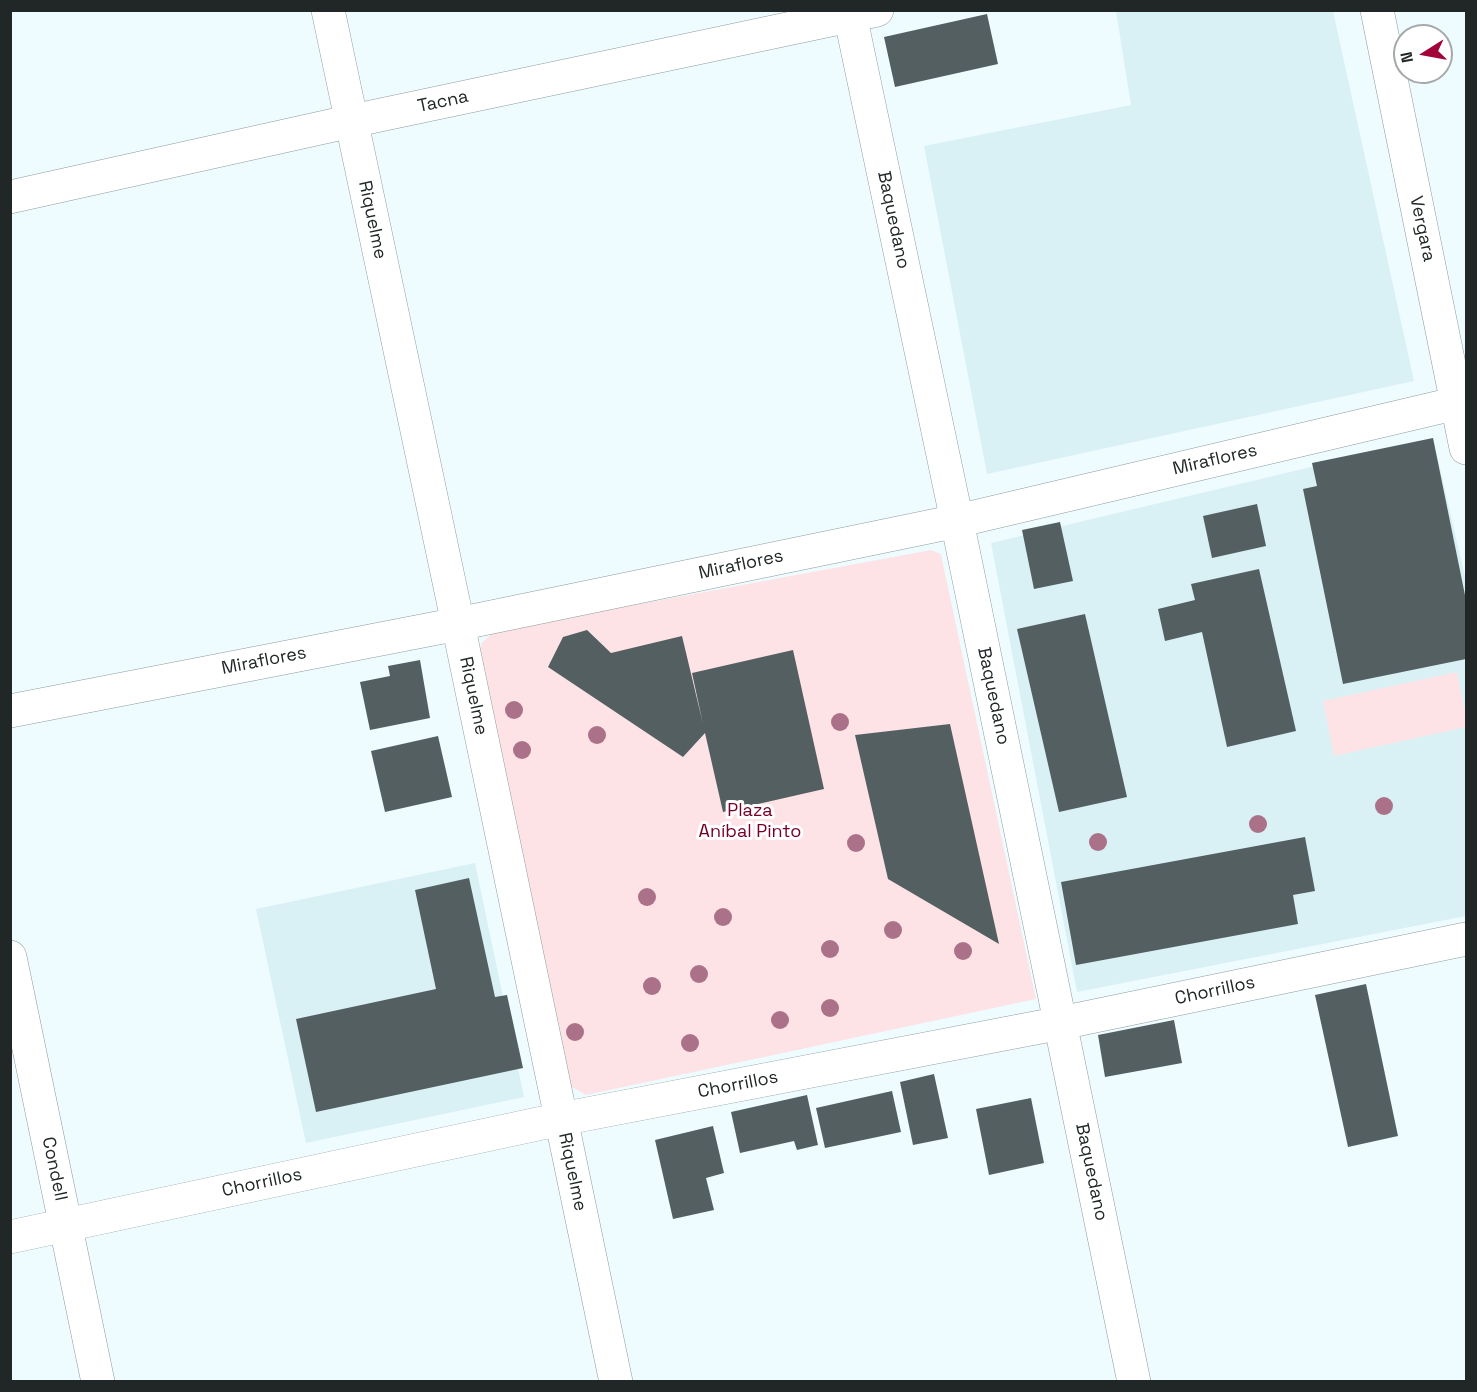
<!DOCTYPE html>
<html>
<head>
<meta charset="utf-8">
<style>
  body { margin:0 }
  #map { position:relative; width:1477px; height:1392px; overflow:hidden; background:#eefcff; font-family:"Space Grotesk",sans-serif }
  canvas { display:block }
  .frame { position:absolute; inset:0; border:12px solid #212627; pointer-events:none }
  .north { position:absolute; left:1393px; top:24px; width:60px; height:60px; box-sizing:border-box; background:#fff; border:2px solid #a6a8a9; border-radius:50%; rotate:259deg; font-size:16px; font-weight:700; line-height:24px; text-align:center; color:#212627 }
  .north::after { content:''; display:block; margin:auto; width:21px; height:27px; background:#a20439; clip-path:polygon(50% 0,100% 100%,50% 72%,0 100%) }
</style>
</head>
<body>
<div id="map">
<canvas width="1477" height="1392"></canvas>
<div class="frame"></div>
<div class="north">N</div>
</div>
<script>
const ctx = document.querySelector('canvas').getContext('2d');
ctx.lineJoin = 'round';
function fillPath(path, color) { ctx.fillStyle = color; ctx.fill(path, 'evenodd'); }
const shape = rows => new Path2D(rows.map(r => 'M' + r).join(''));
function stroke(path, color, width, dash) { ctx.strokeStyle = color; ctx.lineWidth = width; ctx.lineCap = dash ? 'butt' : 'round'; ctx.setLineDash(dash || []); ctx.stroke(path); }
function write(font, color, halo, rows, align = 'center') {
  ctx.font = font + ' "Space Grotesk",sans-serif'; ctx.lineWidth = 6; ctx.setLineDash([]); ctx.textBaseline = 'middle'; ctx.strokeStyle = halo; ctx.fillStyle = color; for (const [text, x, y, turn = 0] of rows) {
    ctx.save(); ctx.translate(x, y); ctx.rotate((+turn || 0) * Math.PI / 180); ctx.textAlign = isNaN(turn) ? turn : align; if (halo) ctx.strokeText(text, 0, 0); ctx.fillText(text, 0, 0); ctx.restore();
  }
}
const built = shape([
  [1116,11,1333,11,1414,381,987,474,924,146,1131,105],
  [1433,438,1466,581,1466,916,1077,992,991,543],
  [475,863,524,1097,306,1143,256,909]
]);
const green = shape([
  [931,550,941,554,943,564,1036,999,586,1095,570,1086,479,655,481,644,494,631],
  [1457,672,1466,717,1466,727,1334,756,1323,701]
]);
const building = shape([
  [987,14,998,64,895,87,884,37],
  [1433,438,1466,600,1466,659,1343,684,1303,489,1317,486,1312,463],
  [1257,504,1266,546,1212,558,1203,516],
  [1060,522,1073,581,1034,589,1022,530],
  [1259,569,1296,731,1227,747,1202,632,1165,641,1158,609,1195,600,1191,584],
  [1085,614,1127,797,1059,812,1017,629],
  [587,630,611,653,682,636,703,724,692,673,793,650,824,789,723,812,705,733,683,757,548,667,563,637],
  [420,660,430,718,370,730,360,682,390,676,388,666],
  [950,724,999,944,888,879,855,735],
  [438,736,452,797,385,812,371,751],
  [1305,837,1315,891,1293,895,1298,924,1076,965,1061,882],
  [469,878,495,997,507,995,523,1068,316,1112,296,1019,436,989,415,890],
  [1366,984,1398,1136,1348,1147,1315,995],
  [1174,1020,1182,1063,1105,1077,1098,1035],
  [934,1074,948,1138,913,1145,900,1082],
  [892,1091,901,1132,825,1148,816,1108],
  [807,1095,818,1145,797,1150,794,1141,740,1153,731,1112],
  [1031,1098,1044,1163,989,1175,976,1109],
  [713,1126,724,1173,706,1178,714,1210,673,1219,655,1140]
]);
const minor = shape([
  [328,10,458,624,616,1382],
  [849,10,957,521,1134,1382],
  [1377,10,1466,448],
  [10,197,352,121,877,10],
  [10,711,458,624,957,521,1466,401],
  [10,957,98,1382],
  [10,1237,561,1119,1061,1023,1466,939]
]);
const trees = [
  [514,710],
  [840,722],
  [597,735],
  [522,750],
  [1384,806],
  [1258,824],
  [1098,842],
  [856,843],
  [647,897],
  [723,917],
  [893,930],
  [830,949],
  [963,951],
  [699,974],
  [652,986],
  [830,1008],
  [780,1020],
  [575,1032],
  [690,1043]
];
const streetNames = [
  ["Tacna",443,102,-12],
  ["Riquelme",372,220,78],
  ["Baquedano",893,220,78],
  ["Vergara",1422,229,78],
  ["Miraflores",1215,460,-13],
  ["Miraflores",741,565,-12],
  ["Miraflores",264,661,-11],
  ["Riquelme",473,696,78],
  ["Baquedano",993,696,78],
  ["Chorrillos",1215,991,-12],
  ["Chorrillos",738,1085,-11],
  ["Condell",54,1169,78],
  ["Riquelme",572,1172,78],
  ["Baquedano",1091,1172,78],
  ["Chorrillos",262,1183,-12]
];
const parkNames = [
  ["Plaza",750,811],
  ["Aníbal Pinto",750,832]
];
fillPath(built, '#d9f1f5');
fillPath(green, '#fde3e5');
fillPath(building, '#535f61');
stroke(minor, '#8e9c9e', 34);
stroke(minor, '#fff', 33);
ctx.fillStyle = '#ab7188';
for (const [x, y] of trees) { ctx.beginPath(); ctx.arc(x, y, 9, 0, 2 * Math.PI); ctx.fill(); }
write('18px', '#212627', '#fff', streetNames);
write('18px', '#750027', '#fff', parkNames);
</script>
</body>
</html>
